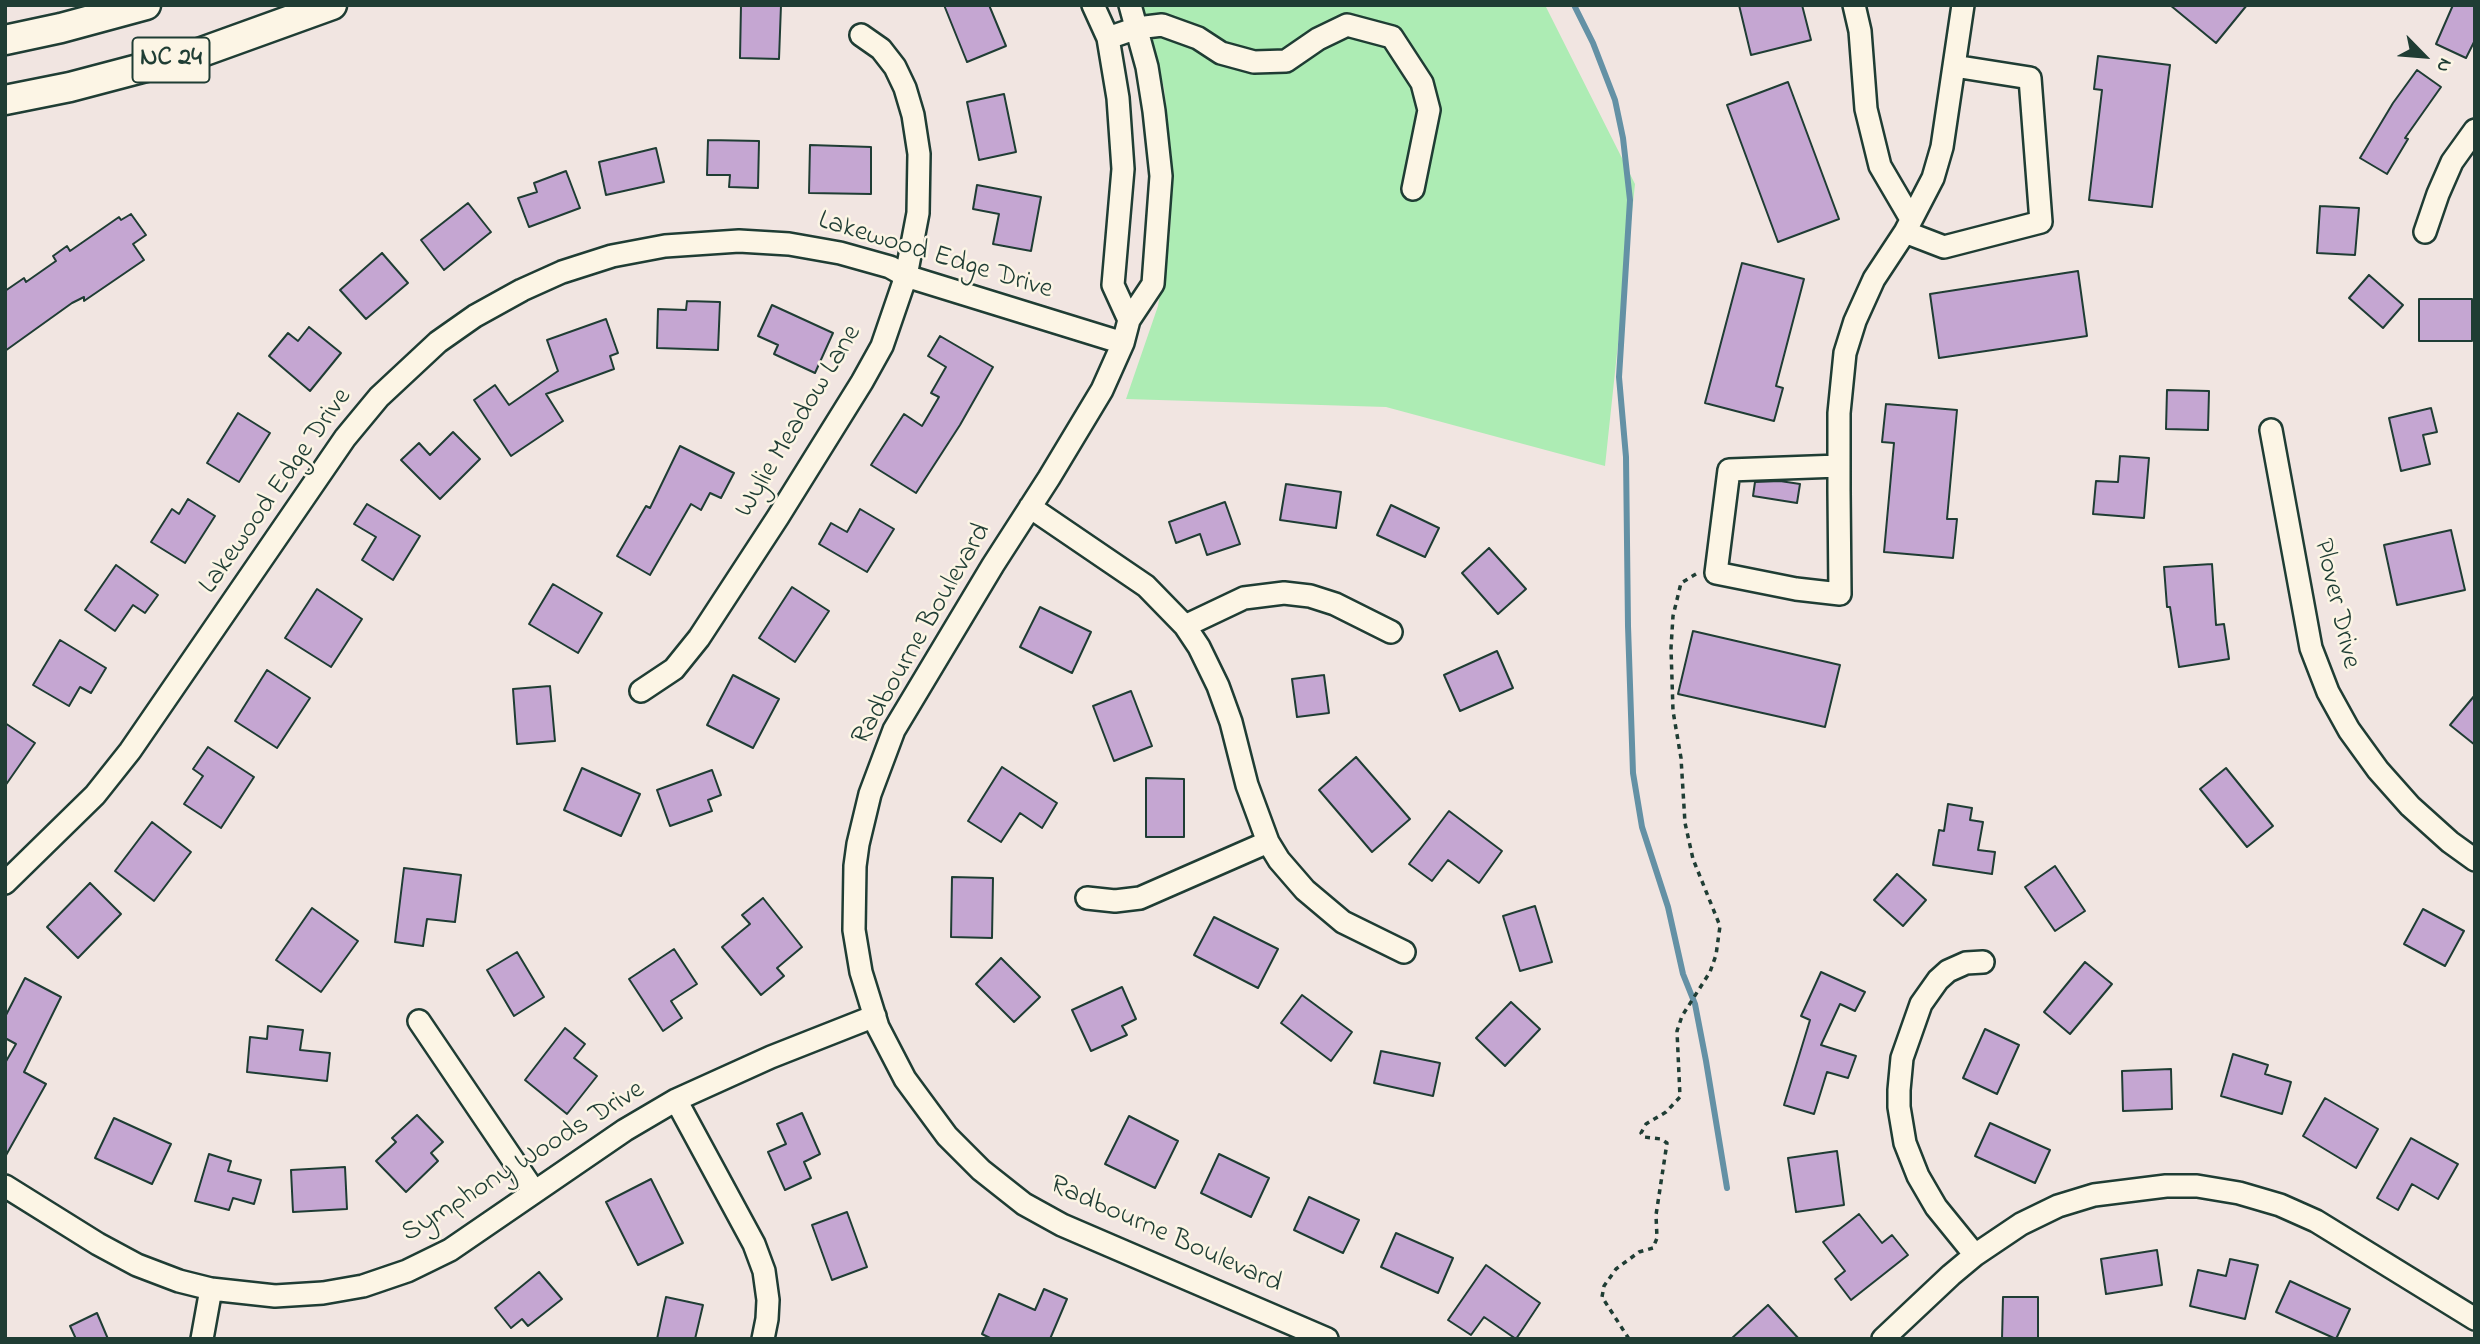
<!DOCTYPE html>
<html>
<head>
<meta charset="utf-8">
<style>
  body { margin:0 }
  #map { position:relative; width:2480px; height:1344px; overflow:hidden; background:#f1e5e1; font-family:"Indie Flower",sans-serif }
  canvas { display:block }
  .frame { position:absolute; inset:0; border:7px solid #1f3d34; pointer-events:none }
  .north { position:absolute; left:2389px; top:21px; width:70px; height:70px; -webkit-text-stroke:5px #fcf5e5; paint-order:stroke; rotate:115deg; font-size:19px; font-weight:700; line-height:28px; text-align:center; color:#1f3d34 }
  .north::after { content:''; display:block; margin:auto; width:24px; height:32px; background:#1f3d34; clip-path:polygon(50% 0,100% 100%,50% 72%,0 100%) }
</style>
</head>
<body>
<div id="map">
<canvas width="2480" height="1344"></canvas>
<div class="frame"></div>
<div class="north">N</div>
</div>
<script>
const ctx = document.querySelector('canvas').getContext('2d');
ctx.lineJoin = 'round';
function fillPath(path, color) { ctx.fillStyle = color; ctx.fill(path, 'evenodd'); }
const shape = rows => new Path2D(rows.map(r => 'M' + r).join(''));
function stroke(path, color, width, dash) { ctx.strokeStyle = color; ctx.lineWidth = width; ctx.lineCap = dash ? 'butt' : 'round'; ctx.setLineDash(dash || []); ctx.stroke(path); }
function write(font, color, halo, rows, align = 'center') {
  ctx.font = font + ' "Indie Flower",sans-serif'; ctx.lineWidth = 5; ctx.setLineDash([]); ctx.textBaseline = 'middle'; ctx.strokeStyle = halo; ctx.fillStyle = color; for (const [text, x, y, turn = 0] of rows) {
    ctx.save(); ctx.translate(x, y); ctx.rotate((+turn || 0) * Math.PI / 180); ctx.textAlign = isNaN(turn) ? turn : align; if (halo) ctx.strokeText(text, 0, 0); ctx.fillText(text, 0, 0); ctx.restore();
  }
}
const green = shape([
  [1142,5,1545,5,1635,184,1605,466,1386,407,1126,399,1158,306,1170,234,1172,161,1164,88]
]);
const stream = shape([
  [1574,5,1593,43,1615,100,1623,138,1630,200,1619,377,1626,457,1628,626,1633,773,1642,827,1668,907,1683,974,1695,1004,1706,1061,1727,1188]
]);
const building = shape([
  [741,5,781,5,779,59,740,58,741,5],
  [944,5,989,5,1006,46,967,62,944,5],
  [1739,5,1802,5,1811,40,1751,55,1739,5],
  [2170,5,2247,5,2216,43,2170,5],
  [2453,5,2475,5,2475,40,2466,58,2436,44,2453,5],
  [2098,56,2170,65,2152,207,2089,200,2102,90,2094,89,2098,56],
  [2417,70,2441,87,2405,138,2408,139,2387,174,2360,158,2393,103,2417,70],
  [1788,82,1839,219,1778,242,1727,105,1788,82],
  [1004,94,1016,152,979,160,967,102,1004,94],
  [708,140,759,141,758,188,729,187,730,175,707,175,708,140],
  [810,145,871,147,871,194,809,193,810,145],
  [656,148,664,182,606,195,599,162,656,148],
  [566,171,580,208,529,227,518,198,537,192,534,183,566,171],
  [977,185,1041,197,1031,251,993,244,999,214,973,209,977,185],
  [468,203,491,232,444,270,421,240,468,203],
  [2320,206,2359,208,2355,255,2317,253,2320,206],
  [131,214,146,235,133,244,144,260,84,301,84,297,72,303,5,351,5,291,24,278,26,282,56,261,53,256,67,246,70,251,119,217,121,220,131,214],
  [382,253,408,283,366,319,340,290,382,253],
  [1742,263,1804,279,1776,386,1783,388,1774,421,1705,403,1742,263],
  [2078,271,2087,336,1939,358,1930,294,2078,271],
  [2369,275,2403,305,2383,328,2349,298,2369,275],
  [2419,299,2472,299,2472,341,2419,341,2419,299],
  [687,301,720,302,718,350,657,348,658,309,686,310,687,301],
  [772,305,833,333,815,373,774,354,778,345,758,336,772,305],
  [606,319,618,353,610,356,614,369,546,394,563,421,511,456,474,400,495,385,509,405,558,371,547,340,606,319],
  [309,327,341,353,310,391,269,356,288,333,298,341,309,327],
  [940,336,993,367,960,425,916,493,871,465,904,414,922,426,939,397,931,393,946,367,928,356,940,336],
  [2167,390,2209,391,2208,430,2166,429,2167,390],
  [1886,404,1957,410,1947,519,1957,519,1953,558,1884,552,1894,443,1882,442,1886,404],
  [2431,408,2437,432,2423,435,2430,464,2401,471,2389,418,2431,408],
  [238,413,270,433,239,482,207,463,238,413],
  [453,432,480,459,440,499,401,460,419,443,430,455,453,432],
  [680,446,734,473,721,498,710,493,701,510,691,504,650,575,617,556,646,506,650,508,680,446],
  [2120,456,2149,458,2144,518,2093,514,2096,481,2118,482,2120,456],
  [1780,481,1800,484,1797,503,1753,496,1755,482,1780,481],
  [1286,484,1341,492,1336,528,1280,520,1286,484],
  [188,499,215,516,185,563,151,542,172,509,179,514,188,499],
  [1225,502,1240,544,1207,555,1200,534,1176,543,1169,522,1225,502],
  [367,504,420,536,393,580,362,560,376,537,354,524,367,504],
  [1391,505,1439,528,1425,557,1377,535,1391,505],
  [860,509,894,529,867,572,819,544,831,523,847,532,860,509],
  [2451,530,2465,590,2397,605,2384,545,2451,530],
  [1489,548,1526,589,1498,614,1462,573,1489,548],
  [2212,564,2216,625,2224,624,2229,659,2179,667,2170,607,2167,607,2164,567,2212,564],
  [116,565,158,595,145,613,133,605,115,631,85,610,116,565],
  [553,584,602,613,578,653,529,624,553,584],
  [792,587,829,611,795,662,759,638,792,587],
  [317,589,362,619,331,667,285,638,317,589],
  [1040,607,1091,632,1072,673,1020,647,1040,607],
  [1693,631,1840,665,1825,727,1678,694,1693,631],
  [60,640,106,668,91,693,80,687,69,706,33,685,60,640],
  [1497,651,1513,688,1460,711,1444,675,1497,651],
  [267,670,310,698,277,748,235,721,267,670],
  [733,675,779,699,753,748,707,725,733,675],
  [1324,675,1329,713,1297,717,1292,679,1324,675],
  [550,686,555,741,517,744,513,689,550,686],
  [1131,691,1152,746,1114,761,1093,706,1131,691],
  [2475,695,2475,745,2450,725,2475,695],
  [5,723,35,743,5,786,5,723],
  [208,747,254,777,221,828,184,804,203,776,193,769,208,747],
  [1356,757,1410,819,1372,852,1319,790,1356,757],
  [1002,767,1057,803,1042,828,1020,813,1001,842,968,821,1002,767],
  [582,768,640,794,621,836,564,810,582,768],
  [2226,768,2273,826,2247,847,2200,789,2226,768],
  [712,770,721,795,708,800,712,811,670,826,657,790,712,770],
  [1146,778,1184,779,1184,837,1146,837,1146,778],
  [1948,804,1972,808,1970,820,1983,822,1978,850,1995,852,1992,874,1933,865,1939,830,1944,831,1948,804],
  [1449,811,1502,851,1479,883,1448,860,1432,881,1409,864,1449,811],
  [152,822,191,852,154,901,115,871,152,822],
  [2055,866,2085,911,2055,931,2025,887,2055,866],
  [404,868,461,875,455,922,427,919,423,946,395,942,404,868],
  [1897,874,1926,900,1903,926,1874,900,1897,874],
  [952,877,993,878,992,938,951,937,952,877],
  [90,883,121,914,78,958,47,927,90,883],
  [763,898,802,947,777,968,784,976,761,995,722,947,750,924,742,915,763,898],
  [1535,906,1552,962,1520,971,1503,916,1535,906],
  [312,908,358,941,321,992,276,960,312,908],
  [2423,909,2464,931,2445,966,2404,944,2423,909],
  [1214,917,1278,949,1258,988,1194,955,1214,917],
  [674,949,697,984,671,1001,682,1018,663,1031,629,979,674,949],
  [517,952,544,997,514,1016,487,970,517,952],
  [1001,958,1040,997,1014,1022,976,984,1001,958],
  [2085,962,2112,984,2070,1034,2044,1012,2085,962],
  [1821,972,1865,992,1855,1011,1840,1004,1821,1045,1856,1056,1848,1078,1827,1072,1814,1114,1784,1105,1810,1020,1801,1016,1821,972],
  [25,978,61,997,24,1072,46,1084,5,1157,5,1063,16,1044,5,1038,5,1017,25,978],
  [1122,987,1136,1019,1122,1026,1127,1035,1091,1051,1072,1010,1122,987],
  [1302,995,1352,1032,1331,1061,1281,1023,1302,995],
  [1511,1002,1540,1029,1505,1066,1476,1038,1511,1002],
  [268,1026,303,1030,300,1050,330,1053,327,1081,247,1072,250,1037,267,1039,268,1026],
  [565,1028,585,1044,574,1058,597,1076,567,1114,525,1080,565,1028],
  [1985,1029,2019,1045,1997,1094,1963,1078,1985,1029],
  [1381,1051,1440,1063,1433,1096,1374,1083,1381,1051],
  [2233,1054,2268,1065,2265,1074,2291,1082,2282,1114,2221,1096,2233,1054],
  [2171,1069,2172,1109,2123,1111,2122,1071,2171,1069],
  [2325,1098,2378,1129,2356,1168,2303,1136,2325,1098],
  [802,1113,820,1154,804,1162,811,1178,785,1190,768,1152,786,1144,777,1124,802,1113],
  [417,1115,443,1142,431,1153,438,1161,406,1192,376,1161,396,1142,392,1138,417,1115],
  [1129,1116,1178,1141,1155,1188,1105,1164,1129,1116],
  [114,1118,171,1144,152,1184,95,1158,114,1118],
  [1990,1123,2050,1150,2035,1183,1975,1156,1990,1123],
  [2411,1138,2458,1164,2438,1199,2412,1184,2398,1210,2377,1198,2411,1138],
  [1837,1151,1844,1205,1796,1212,1788,1158,1837,1151],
  [209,1154,231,1161,228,1171,261,1180,254,1204,233,1198,229,1210,195,1201,209,1154],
  [1219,1154,1269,1178,1251,1217,1201,1193,1219,1154],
  [345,1167,347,1209,293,1212,291,1170,345,1167],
  [651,1179,683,1243,638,1265,606,1202,651,1179],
  [1309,1197,1359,1220,1343,1253,1294,1230,1309,1197],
  [847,1212,867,1267,832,1280,812,1225,847,1212],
  [1859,1214,1882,1243,1892,1235,1908,1255,1851,1300,1835,1279,1845,1271,1823,1242,1859,1214],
  [1396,1233,1453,1258,1438,1293,1381,1267,1396,1233],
  [2157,1250,2162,1285,2106,1294,2101,1259,2157,1250],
  [2230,1259,2258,1265,2245,1319,2190,1306,2198,1270,2226,1276,2230,1259],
  [1486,1265,1540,1303,1516,1339,1484,1317,1471,1335,1448,1320,1486,1265],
  [539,1272,562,1299,528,1326,522,1319,511,1328,495,1308,539,1272],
  [2290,1281,2350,1309,2336,1339,2276,1312,2290,1281],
  [1044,1289,1067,1299,1050,1339,992,1339,982,1334,999,1294,1035,1310,1044,1289],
  [666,1297,703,1305,695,1339,657,1339,666,1297],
  [2003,1297,2038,1297,2038,1339,2002,1339,2003,1297],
  [1768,1305,1799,1339,1731,1339,1768,1305],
  [97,1313,108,1339,76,1339,70,1326,97,1313]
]);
const path = shape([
  [1629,1339,1602,1297,1604,1286,1616,1269,1639,1252,1653,1248,1657,1238,1656,1215,1667,1143,1661,1139,1644,1137,1641,1133,1646,1124,1666,1112,1680,1097,1677,1031,1682,1016,1710,972,1716,955,1720,926,1693,859,1685,823,1681,758,1673,711,1671,648,1673,616,1681,583,1696,574]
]);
const minor = shape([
  [1093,5,1108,38,1118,98,1123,169,1113,285,1129,320],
  [1130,5,1147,67,1154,111,1161,176,1153,284,1129,320,1123,343,1102,390,1049,478,993,565,894,730,870,794,858,844,855,866,854,930,861,972,878,1027,905,1079,947,1136,981,1170,1024,1204,1062,1225,1327,1339],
  [1854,5,1860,31,1866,109,1880,166,1911,219],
  [1108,38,1137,28,1162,25,1198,38,1221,53,1254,62,1286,61,1318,39,1347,25,1392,37,1422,83,1429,110,1413,189],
  [1905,232,1944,247,2041,222,2030,78,1954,66],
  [2425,232,2438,194,2452,162,2475,130],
  [2271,430,2311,648,2328,692,2349,730,2378,770,2410,806,2450,842,2475,860],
  [1839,466,1729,470,1716,573,1796,589,1840,594,1839,491,1839,413,1845,353,1855,321,1874,279,1905,232,1933,178,1942,147,1963,5],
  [1030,507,1146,586,1185,626,1199,647,1218,686,1231,722,1247,785,1268,842,1279,860,1305,890,1343,922,1404,952],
  [1185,626,1244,598,1284,593,1310,596,1335,604,1391,632],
  [641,691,674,669,699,638,778,517,862,382,882,346,906,276,918,213,919,154,913,115,905,88,895,67,881,49,861,35],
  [5,883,95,795,130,751,345,438,379,397,438,342,475,316,522,290,562,272,612,256,665,246,739,241,789,244,840,253,890,267,906,276,1123,343],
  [1087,898,1115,901,1140,898,1268,842],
  [419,1021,534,1191],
  [676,1100,754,1244,764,1271,768,1300,767,1319,763,1339],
  [5,1186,98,1244,137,1265,179,1281,211,1289,275,1296,323,1293,363,1286,407,1271,450,1250,625,1130,676,1100,771,1057,875,1016],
  [1975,1255,1936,1207,1918,1176,1905,1143,1899,1107,1899,1090,1902,1058,1921,1004,1938,980,1948,971,1966,963,1983,962],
  [202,1339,211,1289],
  [1883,1339,1951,1275,1975,1255,2021,1224,2058,1206,2094,1195,2166,1186,2197,1186,2239,1193,2280,1205,2316,1221,2475,1319]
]);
const major = shape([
  [5,40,61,28,146,5],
  [5,100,70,87,199,53,332,5]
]);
const shields = [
  [171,60,77]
];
const shieldNames = [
  ["NC 24",171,60]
];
const streetNames = [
  ["Lakewood Edge Drive",935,257,17],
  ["Wylie Meadow Lane",800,422,-59],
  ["Lakewood Edge Drive",277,492,-55],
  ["Plover Drive",2335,604,77],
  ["Radbourne Boulevard",923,635,-60],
  ["Symphony Woods Drive",524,1163,-32],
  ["Radbourne Boulevard",1165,1236,24]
];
fillPath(green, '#adecb4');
stroke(stream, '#6491a5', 6);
fillPath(building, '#c5a6d2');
stroke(building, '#1f3d34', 2);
stroke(minor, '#1f3d34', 26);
stroke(major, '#1f3d34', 33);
stroke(path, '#1f3d34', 3.5, [5, 5]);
stroke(minor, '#fcf5e5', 21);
stroke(major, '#fcf5e5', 28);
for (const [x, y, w] of shields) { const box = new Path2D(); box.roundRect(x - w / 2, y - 22.5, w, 45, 5); ctx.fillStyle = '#fcf5e5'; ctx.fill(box); stroke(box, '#1f3d34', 2); }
write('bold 26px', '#1f3d34', null, shieldNames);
write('28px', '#1f3d34', '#fcf5e5', streetNames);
</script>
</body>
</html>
